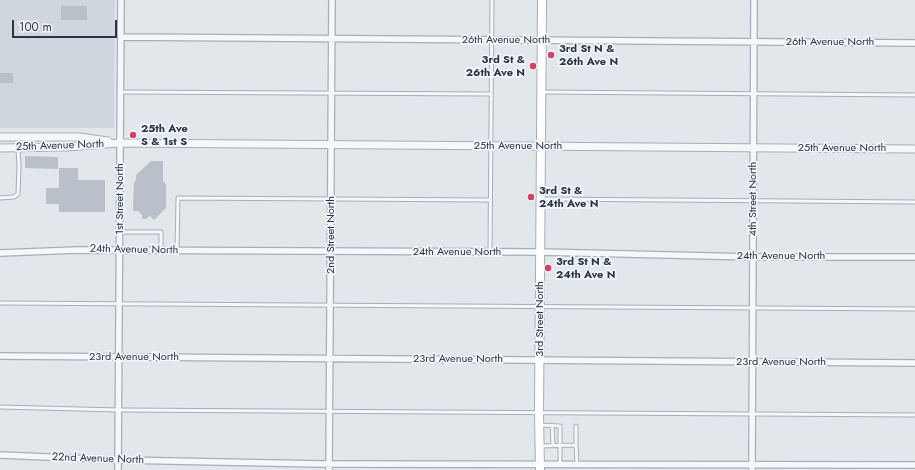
<!DOCTYPE html>
<html>
<head>
<meta charset="utf-8">
<style>
  body { margin:0 }
  #map { position:relative; width:915px; height:470px; overflow:hidden; background:#e2e7ec; font-family:Jost,sans-serif }
  canvas { display:block }
  .scale { position:absolute; left:12px; top:20px; width:105px; height:18px; box-sizing:border-box; border:2px solid #293545; border-top:0; padding-left:5px; font-size:12px; line-height:14px; white-space:nowrap; color:#293545; -webkit-text-stroke:3px #f2f5f9; paint-order:stroke }
</style>
</head>
<body>
<div id="map">
<canvas width="915" height="470"></canvas>
<div class="scale">100 m</div>
</div>
<script>
const ctx = document.querySelector('canvas').getContext('2d');
ctx.lineJoin = 'round';
function fillPath(path, color) { ctx.fillStyle = color; ctx.fill(path, 'evenodd'); }
const shape = rows => new Path2D(rows.map(r => 'M' + r).join(''));
function stroke(path, color, width, dash) { ctx.strokeStyle = color; ctx.lineWidth = width; ctx.lineCap = dash ? 'butt' : 'round'; ctx.setLineDash(dash || []); ctx.stroke(path); }
function write(font, color, halo, rows, align = 'center') {
  ctx.font = font + ' Jost,sans-serif'; ctx.lineWidth = 3.5; ctx.setLineDash([]); ctx.textBaseline = 'middle'; ctx.strokeStyle = halo; ctx.fillStyle = color; for (const [text, x, y, turn = 0] of rows) {
    ctx.save(); ctx.translate(x, y); ctx.rotate((+turn || 0) * Math.PI / 180); ctx.textAlign = isNaN(turn) ? turn : align; if (halo) ctx.strokeText(text, 0, 0); ctx.fillText(text, 0, 0); ctx.restore();
  }
}
const built = shape([
  [0,0,115,0,114,128,0,128]
]);
const building = shape([
  [61,6,87,6,87,20,61,20],
  [0,73,13,73,13,83,0,83],
  [25,156,58,157,58,169,25,168],
  [151,161,163,161,163,181,166,184,166,208,154,220,150,216,146,219,142,219,142,215,138,211,133,211,134,183,136,180,136,175],
  [59,168,78,168,78,180,105,180,105,212,59,212,59,204,46,204,46,188,59,188]
]);
const service = shape([
  [121,92,491,94],
  [541,92,915,95],
  [0,198,14,197,18,194,19,166,18,148],
  [541,199,915,202],
  [120,232,161,232,161,251],
  [177,251,178,198,490,200],
  [490,252,492,0],
  [0,303,915,309],
  [0,407,119,410,915,415],
  [539,425,560,426,560,464],
  [552,425,553,445],
  [576,426,576,445],
  [540,446,576,445,577,464]
]);
const minor = shape([
  [121,37,915,43],
  [0,253,77,250,540,252,753,257,915,257],
  [0,356,915,363],
  [0,455,118,460,322,464,915,465],
  [118,470,121,0],
  [329,470,332,0],
  [752,470,754,0]
]);
const tertiary = shape([
  [0,137,79,137,108,141],
  [0,148,66,147,120,143,915,149]
]);
const secondary = shape([
  [540,470,539,413,542,0]
]);
const markers = [
  [551,55,4,"#d83f61"],
  [533,66,4,"#d83f61"],
  [133,135,4,"#d83f61"],
  [531,197,4,"#d83f61"],
  [548,268,4,"#d83f61"]
];
const streetNames = [
  ["26th Avenue North",506,40],
  ["26th Avenue North",830,42],
  ["25th Avenue North",60,146,-2],
  ["25th Avenue North",518,146],
  ["25th Avenue North",842,148],
  ["1st Street North",120,199,-90],
  ["4th Street North",753,199,-90],
  ["2nd Street North",331,235,-90],
  ["24th Avenue North",134,250,1],
  ["24th Avenue North",457,252],
  ["24th Avenue North",781,256],
  ["3rd Street North",540,319,-90],
  ["23rd Avenue North",134,357],
  ["23rd Avenue North",458,359],
  ["23rd Avenue North",781,362],
  ["22nd Avenue North",98,459,2]
];
const poiNames = [
  ["3rd St N &",559,49],
  ["26th Ave N",559,62],
  ["3rd St &",525,60,"right"],
  ["26th Ave N",525,73,"right"],
  ["25th Ave",141,129],
  ["S & 1st S",141,142],
  ["3rd St &",539,191],
  ["24th Ave N",539,204],
  ["3rd St N &",556,262],
  ["24th Ave N",556,275]
];
fillPath(built, '#d0d6de');
fillPath(building, '#b9c0ca');
stroke(service, '#a7aeb7', 5);
stroke(minor, '#a7aeb7', 8);
stroke(tertiary, '#a7aeb7', 9);
stroke(secondary, '#a7aeb7', 10);
stroke(service, '#f5f7f9', 3);
stroke(minor, '#f5f7f9', 5.5);
stroke(tertiary, '#f5f7f9', 7);
stroke(secondary, '#fff', 8);
for (const [x, y, r, color] of markers) { const dot = new Path2D(); dot.arc(x, y, r, 0, 2 * Math.PI); ctx.fillStyle = color; ctx.fill(dot); stroke(dot, '#f2f5f9', 1.5); }
write('11px', '#293545', '#f2f5f9', streetNames);
write('bold 11px', '#293545', '#f2f5f9', poiNames, 'left');
</script>
</body>
</html>
